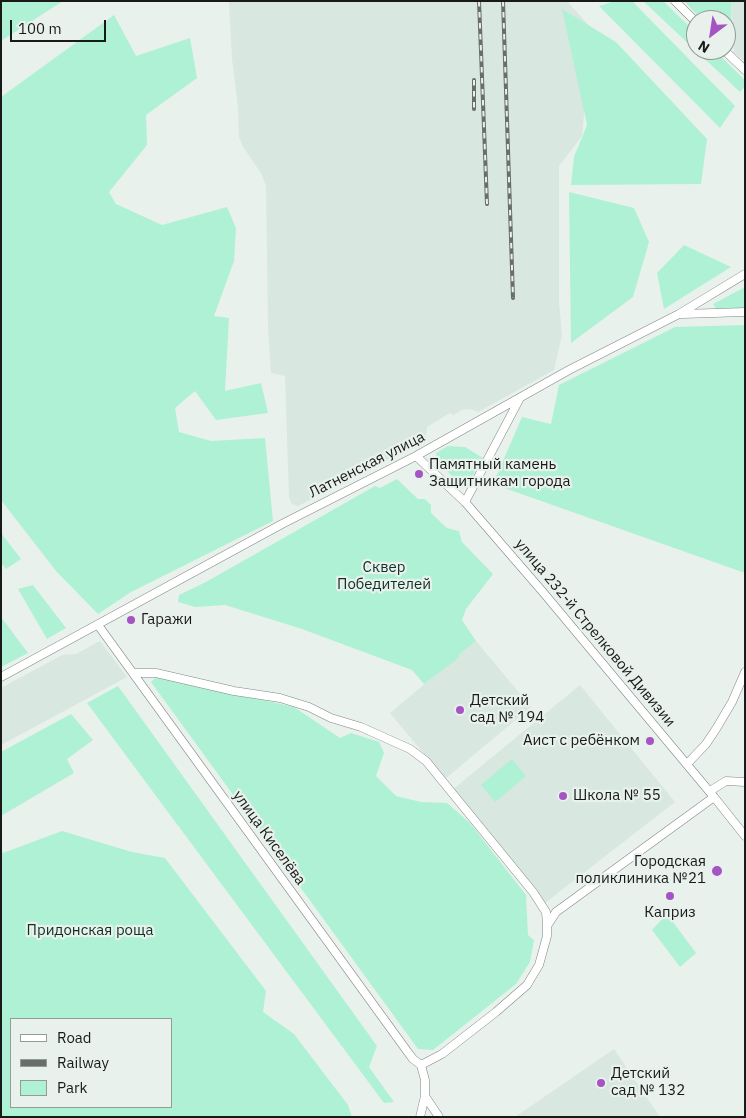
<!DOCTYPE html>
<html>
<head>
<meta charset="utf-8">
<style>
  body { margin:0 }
  #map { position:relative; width:746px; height:1118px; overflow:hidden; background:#e9f1ed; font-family:"IBM Plex Sans",sans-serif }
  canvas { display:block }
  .frame { position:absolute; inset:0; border:2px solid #171a18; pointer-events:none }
  .legend { position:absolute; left:10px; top:1018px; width:162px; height:90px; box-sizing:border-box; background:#e9f1ed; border:1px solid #959b98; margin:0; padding:6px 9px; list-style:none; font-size:15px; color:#171a18 }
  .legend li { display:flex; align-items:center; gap:10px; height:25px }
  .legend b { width:25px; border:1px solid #959b98 }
  .north { position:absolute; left:686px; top:10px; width:50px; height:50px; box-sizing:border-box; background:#e9f1ed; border:1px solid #959b98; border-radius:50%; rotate:211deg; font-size:14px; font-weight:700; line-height:20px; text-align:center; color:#171a18 }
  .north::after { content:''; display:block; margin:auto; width:18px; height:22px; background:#a554c4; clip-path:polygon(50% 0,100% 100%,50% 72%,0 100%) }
  .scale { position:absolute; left:10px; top:20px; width:96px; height:22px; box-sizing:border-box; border:2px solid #171a18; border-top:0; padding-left:6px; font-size:15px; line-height:18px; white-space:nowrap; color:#171a18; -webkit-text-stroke:4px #e9f1ed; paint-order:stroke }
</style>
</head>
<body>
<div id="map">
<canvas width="746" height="1118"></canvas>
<div class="frame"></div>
<ul class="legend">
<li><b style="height:6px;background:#fff"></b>Road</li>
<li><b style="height:6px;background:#696e6b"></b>Railway</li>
<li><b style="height:14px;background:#aff1d4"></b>Park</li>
</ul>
<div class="north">N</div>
<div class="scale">100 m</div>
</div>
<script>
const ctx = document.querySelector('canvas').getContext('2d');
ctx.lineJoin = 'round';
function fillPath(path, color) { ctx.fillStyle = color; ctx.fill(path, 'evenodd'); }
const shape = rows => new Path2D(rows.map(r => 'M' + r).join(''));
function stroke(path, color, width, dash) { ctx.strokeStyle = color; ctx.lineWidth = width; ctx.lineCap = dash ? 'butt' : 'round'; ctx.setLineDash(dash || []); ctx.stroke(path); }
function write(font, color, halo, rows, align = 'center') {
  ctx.font = font + ' "IBM Plex Sans",sans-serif'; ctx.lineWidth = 4.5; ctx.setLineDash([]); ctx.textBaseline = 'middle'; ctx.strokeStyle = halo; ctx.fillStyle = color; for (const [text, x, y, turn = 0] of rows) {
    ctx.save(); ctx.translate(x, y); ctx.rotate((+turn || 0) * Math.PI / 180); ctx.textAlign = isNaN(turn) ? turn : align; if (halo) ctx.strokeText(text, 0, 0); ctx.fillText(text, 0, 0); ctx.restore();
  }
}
const built = shape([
  [229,1,567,1,592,29,582,136,559,166,559,302,562,335,554,370,478,412,470,409,462,410,453,415,450,413,427,427,425,444,406,450,298,506,292,504,289,498,285,376,271,373,268,327,266,186,261,173,243,147,239,137,238,107,232,59],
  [731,1,745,1,745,62,734,52],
  [100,641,127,677,1,745,1,688,62,655,76,654],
  [476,641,531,707,445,779,390,713],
  [580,685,675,802,545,903,452,790],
  [614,1049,660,1117,515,1117]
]);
const green = shape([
  [1,1,63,1,1,41],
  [615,1,632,1,735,106,720,128,599,6],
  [643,1,663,1,696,33,696,50,714,50,745,80,745,86,740,92],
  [684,1,731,1,732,49,726,43,726,20,702,20],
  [562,9,616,42,707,139,701,184,571,185,574,157,587,125],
  [114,15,136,56,190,38,197,78,146,115,147,145,109,192,116,204,162,225,227,207,236,228,234,261,214,316,229,318,225,391,261,383,268,413,216,420,195,391,175,408,179,432,211,441,265,438,273,521,131,592,98,614,56,571,1,500,1,97],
  [569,192,634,208,649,242,633,297,571,343],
  [684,245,731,267,664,309,657,273],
  [745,287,745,310,718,311,713,304],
  [745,325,745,573,493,484,522,417,551,424,559,385,675,327],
  [448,446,465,447,483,458,472,477,459,484,437,460,436,453],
  [397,479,418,499,425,499,431,505,431,513,447,528,459,531,462,542,493,574,466,609,462,620,476,641,460,654,457,659,424,684,412,670,302,629,225,605,195,607,178,602,179,595,206,582,375,486,380,488],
  [1,533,21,559,6,569,1,563],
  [33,585,66,628,47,639,18,589],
  [1,617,28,653,1,667],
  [157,676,294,707,340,738,351,733,379,742,384,753,376,776,396,796,421,802,447,803,470,823,526,895,528,935,534,940,530,962,516,984,433,1050,418,1049,151,682],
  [118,686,377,1046,369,1067,394,1102,384,1103,87,703],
  [71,714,93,740,67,759,74,773,1,816,1,752],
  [512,759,526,776,495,802,481,785],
  [62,831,132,852,165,858,266,991,263,1012,294,1034,348,1105,352,1117,1,1117,1,851,3,853],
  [11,1019,171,1019,171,1107,11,1107],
  [667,914,696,953,680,967,652,930]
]);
const minor = shape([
  [675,1,696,22],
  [724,50,745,70],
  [682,314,745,312],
  [416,456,465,502,542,591,714,797,745,836],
  [465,502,520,398],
  [98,625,407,1051,413,1059,421,1065,425,1080,425,1096,420,1117],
  [133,673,156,673,234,691,280,698,309,707,331,718,361,727,410,749,426,761,533,892,546,912,547,926],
  [1,677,282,524,416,456,569,370,679,314,745,274],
  [687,764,706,744,716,729,732,702,745,672],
  [710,791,726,781,745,782],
  [421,1065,442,1054,496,1012,527,985,539,965,547,936,547,926,556,912,714,797],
  [425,1096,439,1117]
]);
const rail = shape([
  [479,1,487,204],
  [503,1,513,298],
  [474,80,474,109]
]);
const markers = [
  [419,474,5,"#a554c4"],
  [131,620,5,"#a554c4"],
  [460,710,5,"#a554c4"],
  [650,741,5,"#a554c4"],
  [563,796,5,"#a554c4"],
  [717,871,6,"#a554c4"],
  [670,896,5,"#a554c4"],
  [601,1083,5,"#a554c4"]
];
const streetNames = [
  ["Латненская улица",367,465,-27],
  ["улица 232-й Стрелковой Дивизии",595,633,50],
  ["улица Киселёва",269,838,54]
];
const poiNames = [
  ["Памятный камень",429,465],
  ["Защитникам города",429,482],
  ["Гаражи",141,620],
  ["Детский",470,701],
  ["сад № 194",470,718],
  ["Аист с ребёнком",640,741,"right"],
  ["Школа № 55",573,796],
  ["Городская",706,862,"right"],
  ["поликлиника №21",706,879,"right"],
  ["Каприз",670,913,"center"],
  ["Детский",611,1074],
  ["сад № 132",611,1091]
];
const parkNames = [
  ["Сквер",384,568],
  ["Победителей",384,585],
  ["Придонская роща",90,931]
];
fillPath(built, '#d8e7e0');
fillPath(green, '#aff1d4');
stroke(minor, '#818784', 9);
stroke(minor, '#fff', 8);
stroke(rail, '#696e6b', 4);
stroke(rail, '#e9f1ed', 2, [5.5]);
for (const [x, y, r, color] of markers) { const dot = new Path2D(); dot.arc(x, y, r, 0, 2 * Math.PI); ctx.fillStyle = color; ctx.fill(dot); stroke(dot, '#e9f1ed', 2); }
write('15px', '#171a18', '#e9f1ed', streetNames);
write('15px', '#171a18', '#e9f1ed', poiNames, 'left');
write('15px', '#0d3124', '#e9f1ed', parkNames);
</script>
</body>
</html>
